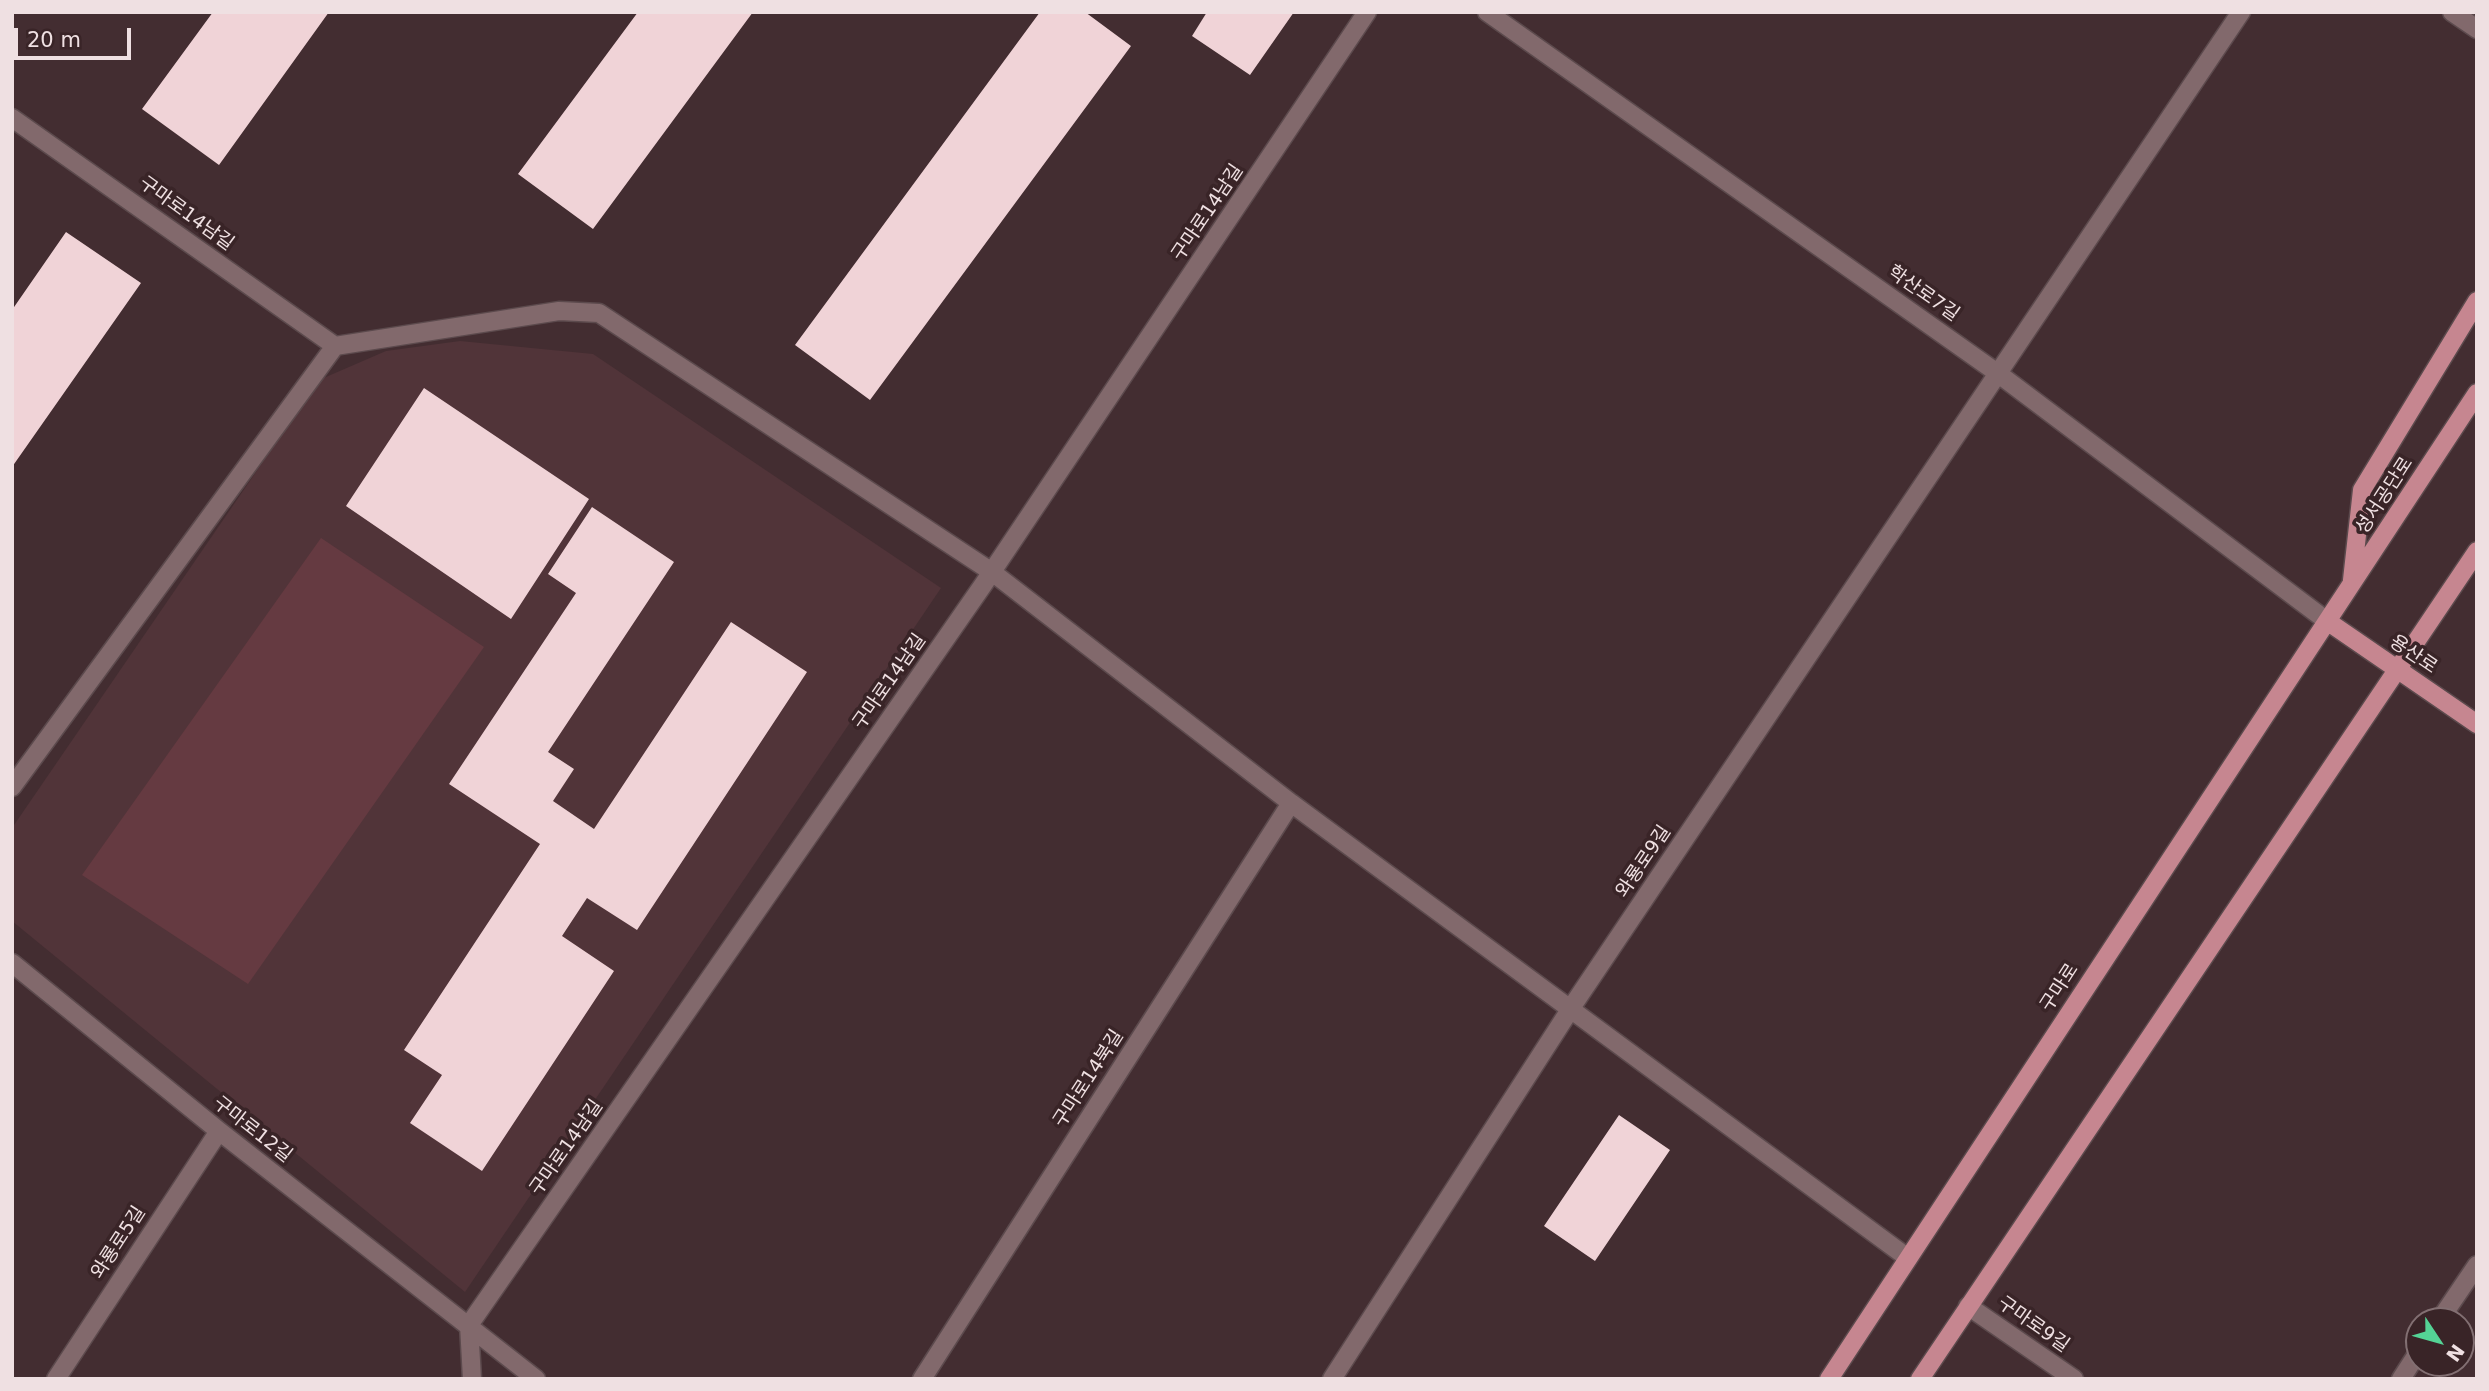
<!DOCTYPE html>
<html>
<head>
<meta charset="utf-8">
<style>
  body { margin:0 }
  #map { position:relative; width:2489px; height:1391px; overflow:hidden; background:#432d31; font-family:"DejaVu Sans",sans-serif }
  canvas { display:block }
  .frame { position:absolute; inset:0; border:14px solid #efe0e2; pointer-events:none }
  .north { position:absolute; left:2405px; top:1307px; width:70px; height:70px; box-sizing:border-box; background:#392427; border:2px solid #826f72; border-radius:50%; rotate:126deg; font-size:19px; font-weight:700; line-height:28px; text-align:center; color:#efe0e2 }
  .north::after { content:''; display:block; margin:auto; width:24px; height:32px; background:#54d395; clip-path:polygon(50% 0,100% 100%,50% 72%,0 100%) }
  .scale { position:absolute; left:14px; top:28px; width:117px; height:32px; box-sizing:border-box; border:4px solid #efe0e2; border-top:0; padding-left:9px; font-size:21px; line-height:24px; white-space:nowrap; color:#efe0e2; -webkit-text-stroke:5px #392427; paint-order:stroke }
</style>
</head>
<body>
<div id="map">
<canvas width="2489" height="1391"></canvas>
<div class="frame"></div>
<div class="north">N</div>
<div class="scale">20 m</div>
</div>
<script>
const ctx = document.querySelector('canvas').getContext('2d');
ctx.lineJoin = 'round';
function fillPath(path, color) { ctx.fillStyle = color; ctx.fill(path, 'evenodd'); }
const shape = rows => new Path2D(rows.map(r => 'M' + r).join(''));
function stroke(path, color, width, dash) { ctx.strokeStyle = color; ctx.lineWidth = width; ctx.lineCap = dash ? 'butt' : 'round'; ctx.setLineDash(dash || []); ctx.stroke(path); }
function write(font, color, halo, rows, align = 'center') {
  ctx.font = font + ' "DejaVu Sans","Noto Sans KR",sans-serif'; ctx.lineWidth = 7; ctx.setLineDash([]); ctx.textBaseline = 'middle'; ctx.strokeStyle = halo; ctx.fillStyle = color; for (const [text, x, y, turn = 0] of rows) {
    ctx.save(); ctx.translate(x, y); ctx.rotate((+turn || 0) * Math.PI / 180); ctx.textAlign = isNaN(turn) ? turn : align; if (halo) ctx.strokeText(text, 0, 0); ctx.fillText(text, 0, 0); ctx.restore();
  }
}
const built = shape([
  [460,341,593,354,941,588,465,1292,12,921,12,828,319,380,386,351]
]);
const green = shape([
  [321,538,484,647,248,984,82,875]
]);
const building = shape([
  [213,12,329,12,219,165,142,109],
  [638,12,753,12,593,229,518,174],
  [1040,12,1085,12,1131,46,870,400,795,345],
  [1207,12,1294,12,1250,75,1192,36],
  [66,232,141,283,12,467,12,310],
  [424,388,589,499,511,619,346,506],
  [592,507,674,562,548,752,574,769,553,801,594,829,731,622,807,672,637,930,587,898,562,936,614,971,482,1171,410,1123,442,1075,404,1050,540,844,449,784,576,593,548,574],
  [1619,1115,1670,1150,1595,1261,1544,1226]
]);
const minor = shape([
  [1487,12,1996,372,2327,621],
  [2452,12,2477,29],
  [12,118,335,346],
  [12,787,335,346,559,311,599,313,992,572,1291,803,1908,1258],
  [12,963,219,1131,536,1379],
  [1968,1306,2074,1379],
  [2439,1321,2477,1265],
  [56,1379,219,1131],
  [472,1379,469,1325,983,585,1367,12],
  [922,1379,1291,803],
  [1332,1379,1575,1002,2241,12],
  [2401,1379,2419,1351]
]);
const major = shape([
  [2352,580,2362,490,2477,301],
  [2327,621,2477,724],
  [1829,1379,2477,393],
  [1920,1379,2477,551]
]);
const streetNames = [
  ["구마로14남길",1208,213,-56],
  ["구마로14남길",186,214,36],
  ["학산로7길",1923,294,35],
  ["성서공단로",2385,496,-57],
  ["용산로",2413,655,34],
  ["구마로14남길",890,682,-55],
  ["와룡로9길",1644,862,-56],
  ["구마로",2060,988,-57],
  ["구마로14북길",1089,1079,-57],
  ["구마로12길",252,1130,38],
  ["구마로14남길",567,1148,-55],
  ["와룡로5길",119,1243,-57],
  ["구마로9길",2033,1325,35]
];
fillPath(built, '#513439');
fillPath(green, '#653a41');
fillPath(building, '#f0d3d7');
stroke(minor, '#5c4a4d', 21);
stroke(major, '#5c4a4d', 21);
stroke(minor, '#82696c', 18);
stroke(major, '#c68690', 18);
write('19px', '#efe0e2', '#392427', streetNames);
</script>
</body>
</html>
